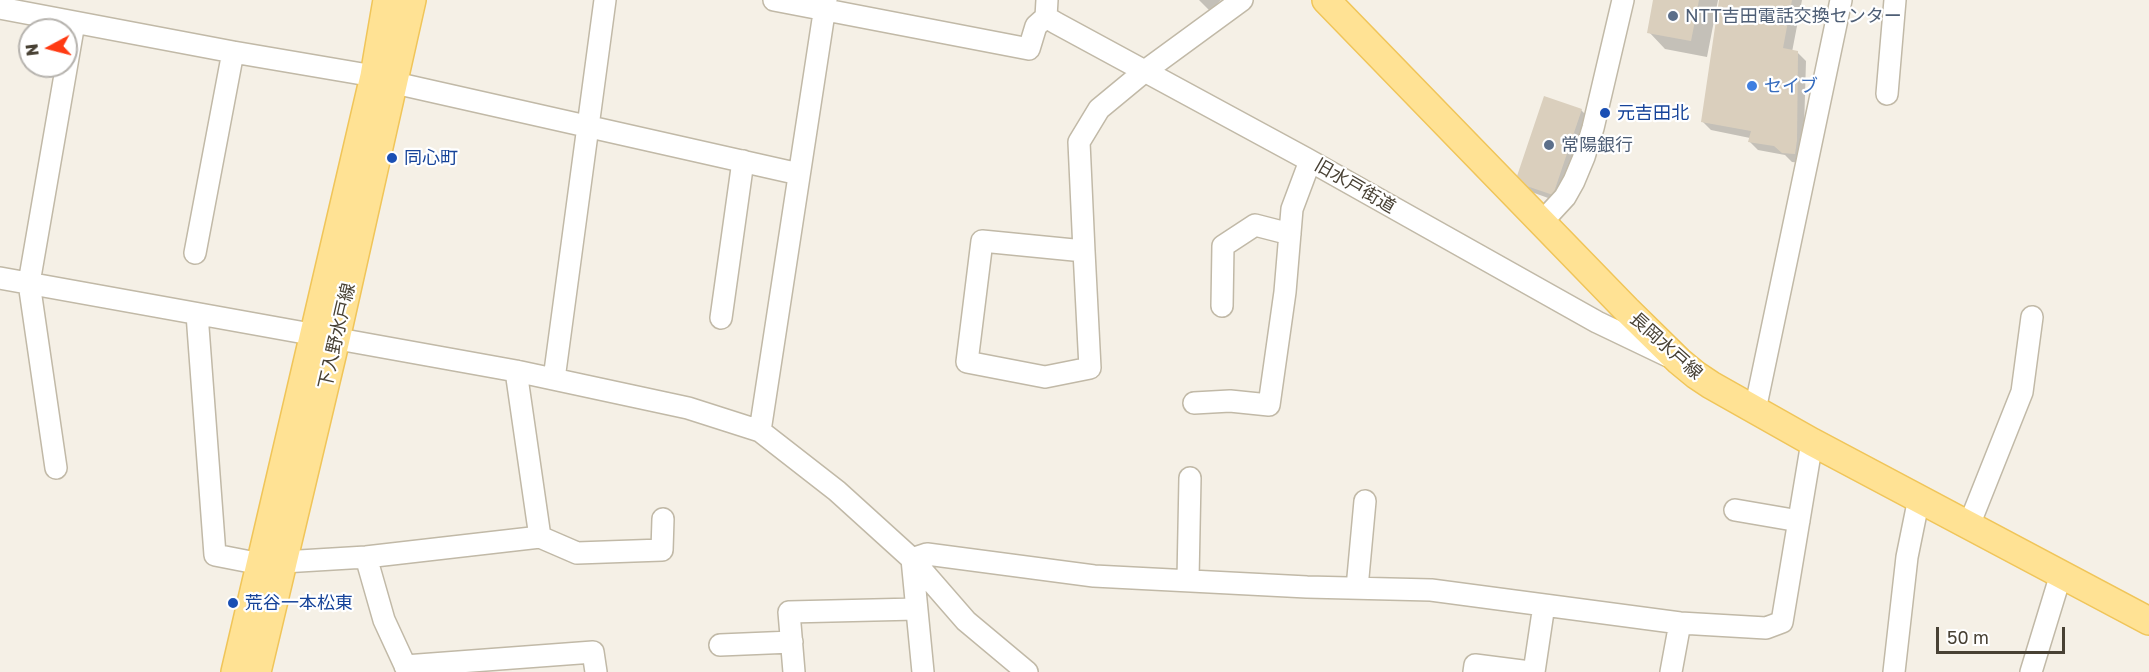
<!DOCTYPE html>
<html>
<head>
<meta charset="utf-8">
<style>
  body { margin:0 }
  #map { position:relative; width:2149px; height:672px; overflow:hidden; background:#f5f0e6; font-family:"Golos Text",sans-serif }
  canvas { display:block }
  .north { position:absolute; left:18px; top:18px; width:60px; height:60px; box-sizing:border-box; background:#fff; border:2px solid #b6b3ae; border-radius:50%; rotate:263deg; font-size:16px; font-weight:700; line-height:24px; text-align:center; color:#484134 }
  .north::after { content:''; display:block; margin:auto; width:21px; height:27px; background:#ff3a12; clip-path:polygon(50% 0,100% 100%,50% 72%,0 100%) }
  .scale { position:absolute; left:1936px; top:627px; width:129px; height:27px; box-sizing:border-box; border:3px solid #484134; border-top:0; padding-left:8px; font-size:18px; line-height:21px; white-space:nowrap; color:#484134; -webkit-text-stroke:4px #fff; paint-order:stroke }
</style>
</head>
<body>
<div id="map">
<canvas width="2149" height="672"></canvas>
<div class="north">N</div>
<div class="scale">50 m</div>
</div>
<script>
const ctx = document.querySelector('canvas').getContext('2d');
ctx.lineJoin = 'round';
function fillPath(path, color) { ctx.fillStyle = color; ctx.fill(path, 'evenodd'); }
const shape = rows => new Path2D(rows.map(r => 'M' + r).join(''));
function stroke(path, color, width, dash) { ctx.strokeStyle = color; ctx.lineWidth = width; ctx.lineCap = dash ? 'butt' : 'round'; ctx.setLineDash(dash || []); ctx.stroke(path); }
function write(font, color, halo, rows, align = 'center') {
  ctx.font = font + ' "Golos Text","Noto Sans JP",sans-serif'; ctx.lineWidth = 4.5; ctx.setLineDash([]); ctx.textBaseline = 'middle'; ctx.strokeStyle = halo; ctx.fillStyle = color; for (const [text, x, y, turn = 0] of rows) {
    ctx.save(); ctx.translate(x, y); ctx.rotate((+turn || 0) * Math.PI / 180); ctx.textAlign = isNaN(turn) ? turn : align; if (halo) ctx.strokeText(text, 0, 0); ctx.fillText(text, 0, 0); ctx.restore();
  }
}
const shadow = shape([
  [1199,0,1221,0,1210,11],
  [1655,0,1718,0,1707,57,1665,49,1649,32],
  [1721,0,1802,0,1792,52,1797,52,1806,61,1803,163,1792,162,1785,155,1758,150,1749,141,1750,138,1711,130,1702,121],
  [1581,110,1590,119,1562,203,1526,190,1517,181]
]);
const building = shape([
  [1653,0,1699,0,1691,41,1647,33],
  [1719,0,1792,0,1783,48,1798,51,1797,140,1795,154,1782,153,1774,146,1748,142,1751,131,1701,122],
  [1544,96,1582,109,1553,195,1515,182]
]);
const minor = shape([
  [774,0,1029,49,1036,26,1046,17],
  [1047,0,1046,17,1056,23,1305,158,1597,322,1668,356],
  [0,8,233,52,374,76],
  [395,83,799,174],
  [1887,94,1895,0],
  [1541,223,1565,197,1574,181,1584,157,1593,128,1623,0],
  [1084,251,982,241,967,362,1045,377,1090,368,1084,251,1079,142,1099,109,1145,71,1242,0],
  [195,253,233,52],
  [0,278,516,371,688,408,760,431,837,491,912,559,966,621,1027,672],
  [1222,306,1223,246,1255,225,1290,234],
  [197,314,215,555,261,564],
  [721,318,743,161],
  [554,379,605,0],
  [1194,403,1230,401,1269,405,1285,292,1292,209,1310,161],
  [1755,410,1841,0],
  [760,431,826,0],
  [56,468,29,283,74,23],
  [1735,510,1799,521],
  [1969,525,2022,392,2032,317],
  [540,537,577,553,662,550,663,519],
  [366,557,384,620,408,672],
  [283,562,366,557,540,537,516,371],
  [1188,579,1190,478],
  [1357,588,1365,501],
  [720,645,792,642],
  [405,666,593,652,596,672],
  [794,672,789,612,916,609],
  [923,672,912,559,927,554,1094,576,1307,587,1431,590,1680,623,1766,628,1782,622,1812,442],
  [1474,672,1475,665,1530,672],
  [1534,672,1544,605],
  [1671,672,1680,623],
  [1894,672,1907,557,1919,498],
  [2031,672,2061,574]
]);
const major = shape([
  [1326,0,1627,310,1679,361,1696,375,1711,385,1812,442,2149,621],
  [235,672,374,76,387,0],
  [257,672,336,339,412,0]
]);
const markers = [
  [1673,16,6,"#5c6f8a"],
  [1752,86,6,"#3f7fe0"],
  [1605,113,6,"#1a4fb4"],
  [1549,145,6,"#5c6f8a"],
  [392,158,6,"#1a4fb4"],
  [233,603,6,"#1a4fb4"]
];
const serviceNames = [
  ["NTT吉田電話交換センター",1685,16],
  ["常陽銀行",1561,145]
];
const shopNames = [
  ["セイブ",1764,86]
];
const transitNames = [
  ["元吉田北",1617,113],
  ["同心町",404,158],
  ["荒谷一本松東",245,603]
];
const streetNames = [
  ["旧水戸街道",1355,186,30],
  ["下入野水戸線",337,336,-77],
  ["長岡水戸線",1666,346,42]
];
fillPath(shadow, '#0003');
fillPath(building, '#dacfbd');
stroke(minor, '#c1b9a7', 24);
stroke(major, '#f0c559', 30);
stroke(minor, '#fff', 21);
stroke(major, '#ffe294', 27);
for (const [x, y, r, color] of markers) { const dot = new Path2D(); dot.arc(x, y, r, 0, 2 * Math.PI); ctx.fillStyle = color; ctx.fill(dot); stroke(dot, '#fff', 2); }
write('18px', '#4e5e75', '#fff', serviceNames, 'left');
write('18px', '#366cbe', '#fff', shopNames, 'left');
write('18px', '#164399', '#fff', transitNames, 'left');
write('18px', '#484134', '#fff', streetNames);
</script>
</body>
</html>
